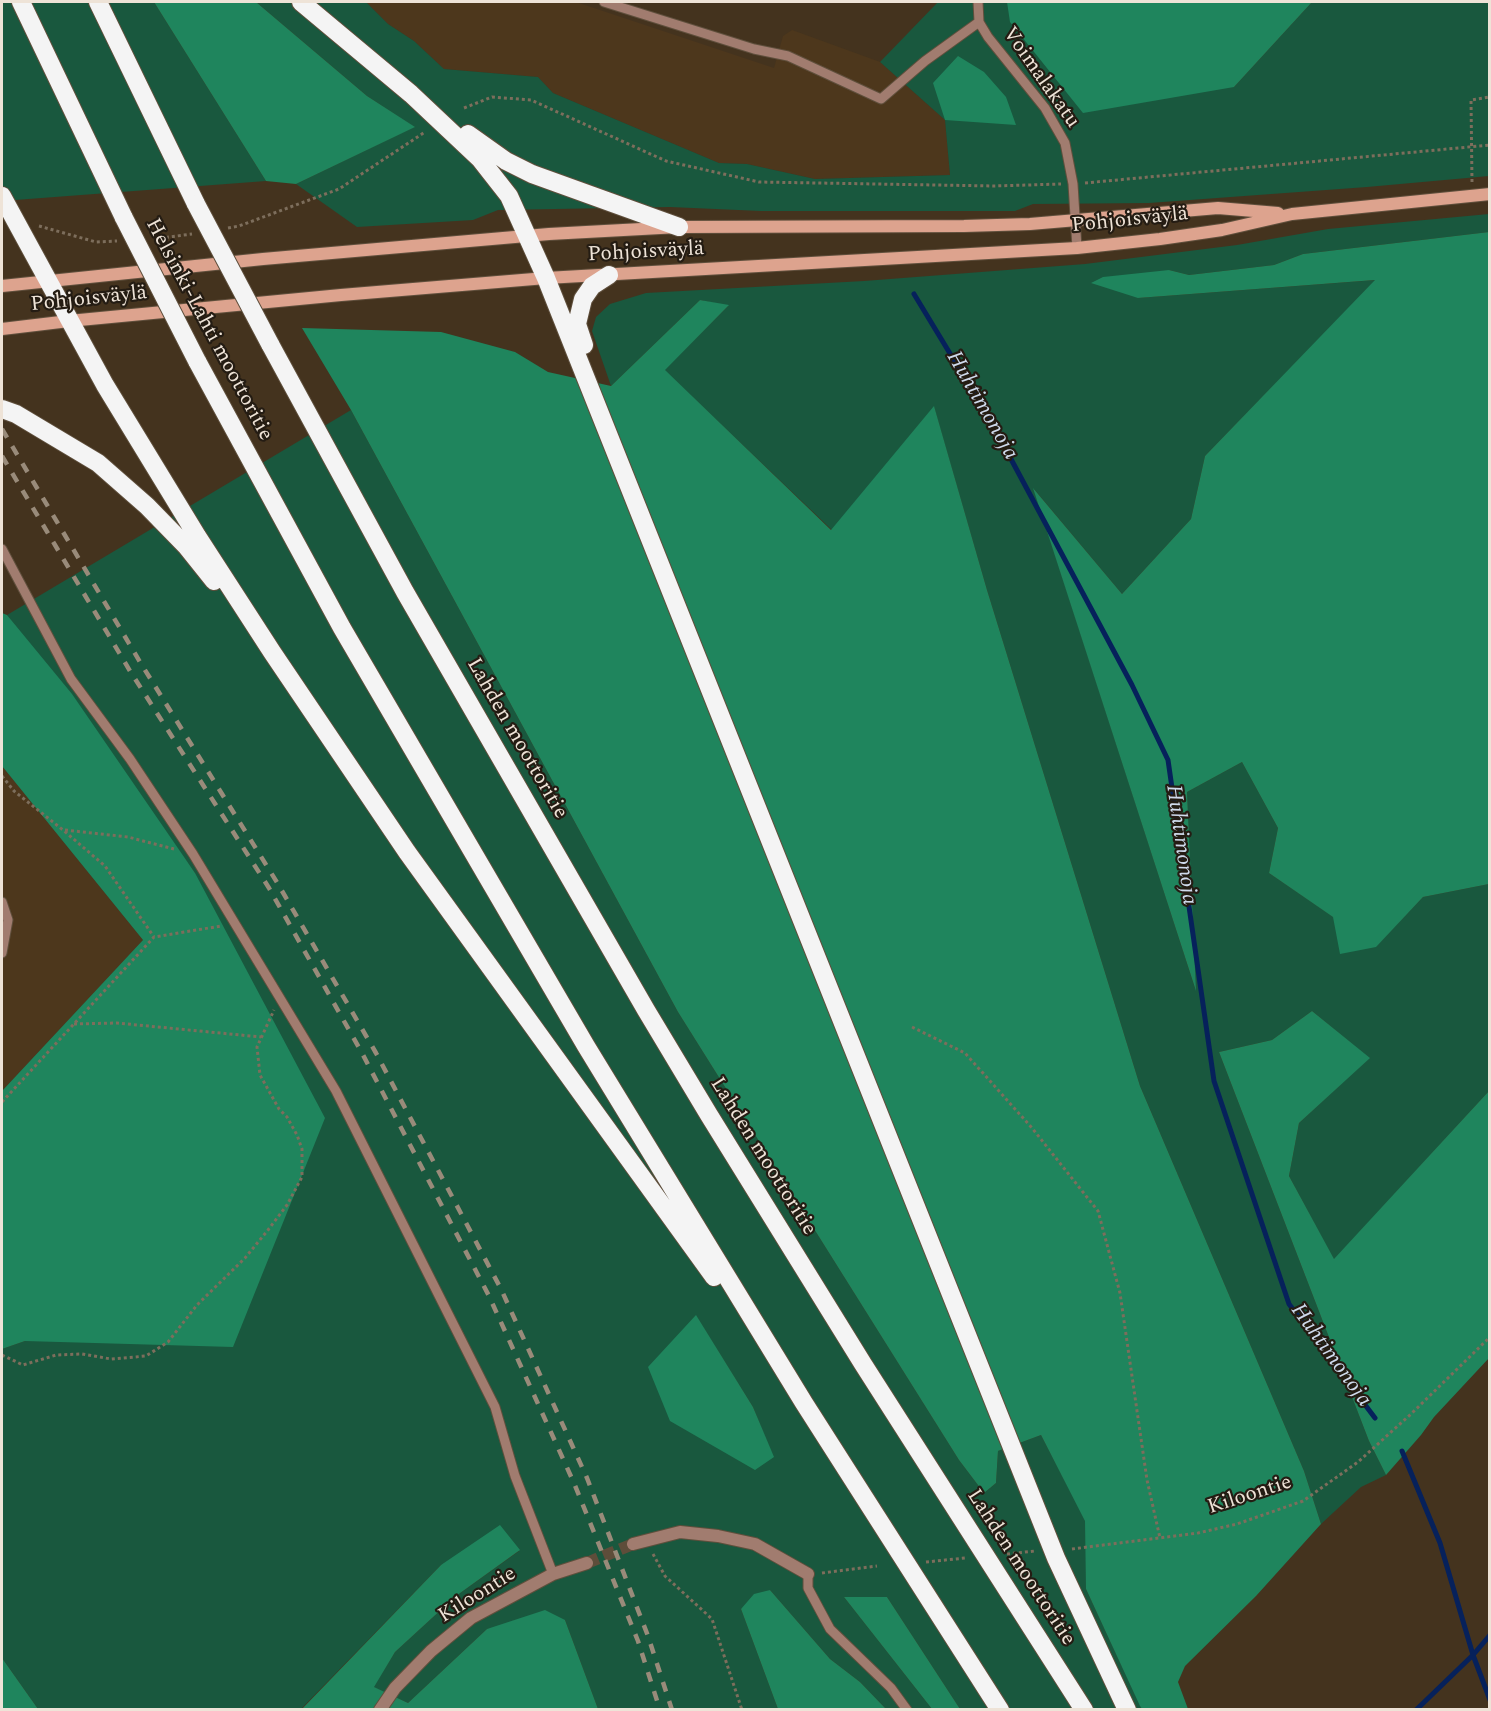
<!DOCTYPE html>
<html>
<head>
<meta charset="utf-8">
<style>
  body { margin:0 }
  #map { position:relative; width:1491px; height:1711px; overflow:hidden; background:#44331e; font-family:Spectral,serif }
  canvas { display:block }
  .frame { position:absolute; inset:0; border:3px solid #eee3d7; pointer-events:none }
</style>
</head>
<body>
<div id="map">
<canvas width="1491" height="1711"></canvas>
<div class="frame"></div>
</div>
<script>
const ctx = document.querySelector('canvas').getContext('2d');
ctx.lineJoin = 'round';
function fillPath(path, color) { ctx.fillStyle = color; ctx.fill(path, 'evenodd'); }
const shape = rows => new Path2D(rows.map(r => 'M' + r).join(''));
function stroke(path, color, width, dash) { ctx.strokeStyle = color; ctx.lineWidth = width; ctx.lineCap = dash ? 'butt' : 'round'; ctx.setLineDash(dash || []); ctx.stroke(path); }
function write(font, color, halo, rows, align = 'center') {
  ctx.font = font + ' Spectral,serif'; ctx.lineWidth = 4.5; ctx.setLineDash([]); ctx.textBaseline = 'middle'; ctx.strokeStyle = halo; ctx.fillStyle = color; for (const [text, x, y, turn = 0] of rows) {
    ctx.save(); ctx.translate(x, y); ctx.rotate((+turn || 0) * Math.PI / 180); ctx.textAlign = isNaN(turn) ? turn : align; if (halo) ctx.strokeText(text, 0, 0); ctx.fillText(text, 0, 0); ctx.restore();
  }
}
const built = shape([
  [366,2,576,2,774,68,783,36,792,30,880,62,945,120,950,175,815,179,747,164,719,163,553,93,538,77,444,69,414,41,388,24],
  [2,766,143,940,2,1091]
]);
const green = shape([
  [2,2,154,2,266,181,2,201],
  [256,2,366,2,388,24,414,41,444,69,538,77,553,93,719,163,747,164,815,179,950,175,945,120,880,62,938,2,1008,2,1234,87,1312,2,1489,2,1489,176,1367,187,1149,203,1033,204,1015,211,761,211,670,207,498,210,473,220,357,227,296,184,414,127,367,96],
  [1489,214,1489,232,1303,254,1274,265,1189,275,1169,270,1138,298,1376,280,1205,456,1191,519,1122,594,1034,489,1195,988,1187,792,1242,762,1278,828,1269,873,1376,946,1423,897,1489,884,1489,1091,1334,1260,1289,1176,1299,1123,1369,1058,1312,1011,1272,1040,1219,1052,1369,1441,1386,1475,1361,1487,1321,1524,1304,1471,1140,1086,987,590,934,407,832,530,664,370,728,306,700,300,611,386,592,331,596,317,610,304,646,293,864,281,1085,264,1237,245,1328,229],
  [351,410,678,1012,959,1460,984,1493,996,1483,998,1451,1041,1435,1086,1521,1086,1589,1142,1709,960,1709,887,1597,844,1597,932,1709,886,1709,860,1682,830,1659,770,1590,741,1609,778,1709,598,1709,565,1620,487,1629,408,1703,373,1687,395,1652,456,1596,519,1551,441,1565,301,1709,38,1709,2,1658,2,1349,25,1341,195,873,7,615],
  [696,1316,753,1407,773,1457]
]);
const forest = shape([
  [154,2,256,2,367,96,415,127,296,184,266,181],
  [1007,2,1312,2,1234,87,1083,113,1010,22],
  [958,56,984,72,1006,97,1016,125,945,120,933,83],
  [1489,232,1489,884,1423,897,1376,947,1340,954,1333,917,1269,873,1278,828,1242,762,1187,792,1196,991,1033,488,1122,594,1191,519,1205,456,1375,280,1138,298,1091,283,1103,277,1169,270,1189,275,1274,265,1303,254],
  [700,300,729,305,665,370,831,530,934,406,987,590,1140,1086,1304,1471,1321,1524,1256,1596,1185,1666,1178,1682,1188,1709,1142,1709,1140,1706,1086,1589,1085,1521,1041,1435,998,1451,996,1483,984,1493,959,1460,678,1012,351,410,302,328,441,332,515,352,548,372,611,386],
  [2,613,7,615,72,694,195,873,325,1118,233,1347,25,1341,2,1349,2,1091,143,940,2,766],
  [1312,1011,1370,1058,1299,1123,1289,1176,1334,1259,1489,1091,1489,1358,1434,1417,1421,1435,1386,1475,1369,1441,1219,1052,1272,1040],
  [696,1315,753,1407,774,1457,755,1470,670,1421,648,1367],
  [500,1525,520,1550,456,1596,395,1652,374,1687,408,1703,487,1629,545,1610,565,1620,598,1709,301,1710,441,1565],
  [770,1590,830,1659,860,1682,886,1709,778,1709,741,1609,754,1594],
  [844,1597,887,1597,960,1709,932,1709],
  [2,1658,38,1709,2,1709]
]);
const stream = shape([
  [914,294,989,418,1132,685,1168,760,1214,1081,1289,1304,1375,1418],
  [1402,1451,1440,1543,1473,1655,1490,1700],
  [1416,1710,1473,1655,1490,1635]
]);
const streetTunnel = shape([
  [587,1563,633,1544]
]);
const path = shape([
  [464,108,492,97,531,100,666,161,759,182,994,186,1061,184],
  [1472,182,1471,100,1490,97],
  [1085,183,1490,145],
  [39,226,96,242,117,241],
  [228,228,239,226,339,189,425,132],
  [154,239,192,234],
  [2,776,14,791,63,830,105,866,154,937],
  [65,830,128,837,174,849],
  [74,1024,117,1023,261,1037],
  [912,1027,965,1053,1032,1128,1098,1211,1120,1293,1147,1480,1160,1538],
  [2,1102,154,937,221,926],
  [2,1355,23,1365,56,1355,82,1354,111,1359,146,1356,168,1342,197,1305,245,1258,268,1230,287,1205,302,1177,302,1149,297,1135,287,1117,279,1109,260,1075,257,1047,274,1010],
  [1072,1549,1198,1533,1237,1524,1303,1501,1358,1462,1411,1414,1490,1337],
  [653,1554,665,1576,712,1619,742,1710],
  [1007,1554,1035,1551],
  [926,1562,965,1558],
  [822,1573,877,1566]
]);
const lane = shape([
  [604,2,754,49,788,56,881,99,925,61,979,22],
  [978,2,979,22,988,37,1045,108,1065,143,1073,184,1077,248],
  [2,549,71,679,130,759,193,854,336,1091,495,1407,515,1476,553,1574],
  [2,902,8,920,2,953],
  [808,1574,808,1588,830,1629,891,1688,907,1710]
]);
const street = shape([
  [633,1544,680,1532,718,1536,755,1544,808,1574],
  [380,1710,395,1688,431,1651,471,1618,553,1574,587,1563]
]);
const secondary = shape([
  [2,286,263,259,549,234,679,227,964,226,1030,224,1218,208,1278,213],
  [2,329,69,321,341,295,546,278,1077,248,1160,239,1222,230,1292,214,1490,194]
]);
const highway = shape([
  [21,2,124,218],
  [98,2,196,204],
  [301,2,411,94,480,159,509,196,546,278,1056,1558,1127,1710],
  [468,134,506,161,532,174,679,227],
  [2,196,105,385,197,536,272,652,407,852,714,1277],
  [270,344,405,592,646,1010,709,1115,863,1364,1084,1710],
  [584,345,577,324,583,299,592,286,609,275],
  [197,361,342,628,586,1046,804,1403,1000,1710],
  [2,409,16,414,98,463,147,506,186,546,214,581]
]);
const rail = shape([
  [2,429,140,662,278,884,376,1053,501,1289,587,1478,648,1636,672,1710],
  [2,456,130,671,269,888,362,1053,489,1296,574,1483,638,1641,660,1710]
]);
const highwayBridge = shape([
  [196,204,270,344],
  [124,218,197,361]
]);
const streetNames = [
  ["Voimalakatu",1040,78,55],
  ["Pohjoisväylä",1130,221,-6],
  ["Pohjoisväylä",646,253,-3],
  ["Pohjoisväylä",89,300,-6],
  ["Helsinki-Lahti moottoritie",208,330,62],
  ["Lahden moottoritie",516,739,60],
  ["Lahden moottoritie",762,1157,58],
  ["Kiloontie",1250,1496,-18],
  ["Lahden moottoritie",1020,1568,57],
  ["Kiloontie",478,1596,-32]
];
const waterNames = [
  ["Huhtimonoja",981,406,60],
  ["Huhtimonoja",1180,845,82],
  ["Huhtimonoja",1330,1356,54]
];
fillPath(built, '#4d371c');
fillPath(green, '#19583e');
fillPath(forest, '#1f855d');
stroke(stream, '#06215b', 5);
stroke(streetTunnel, '#5e4d3a', 12, [12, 6]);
stroke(lane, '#5f4f3c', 11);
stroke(street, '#5f4f3c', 14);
stroke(secondary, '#5f4f3c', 14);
stroke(highway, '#5f4f3c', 20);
stroke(path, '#7d6e5c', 3, [3, 3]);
stroke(lane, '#a17c6f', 9);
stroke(street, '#a17c6f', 12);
stroke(secondary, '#dda38e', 12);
stroke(highway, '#f4f4f4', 18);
stroke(rail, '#998b7a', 4.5, [10, 10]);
stroke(highwayBridge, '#5f4f3c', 20, []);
stroke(highwayBridge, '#f4f4f4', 18);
write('21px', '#eee3d7', '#241c13', streetNames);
write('italic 22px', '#cfdaec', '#241c13', waterNames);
</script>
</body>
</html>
